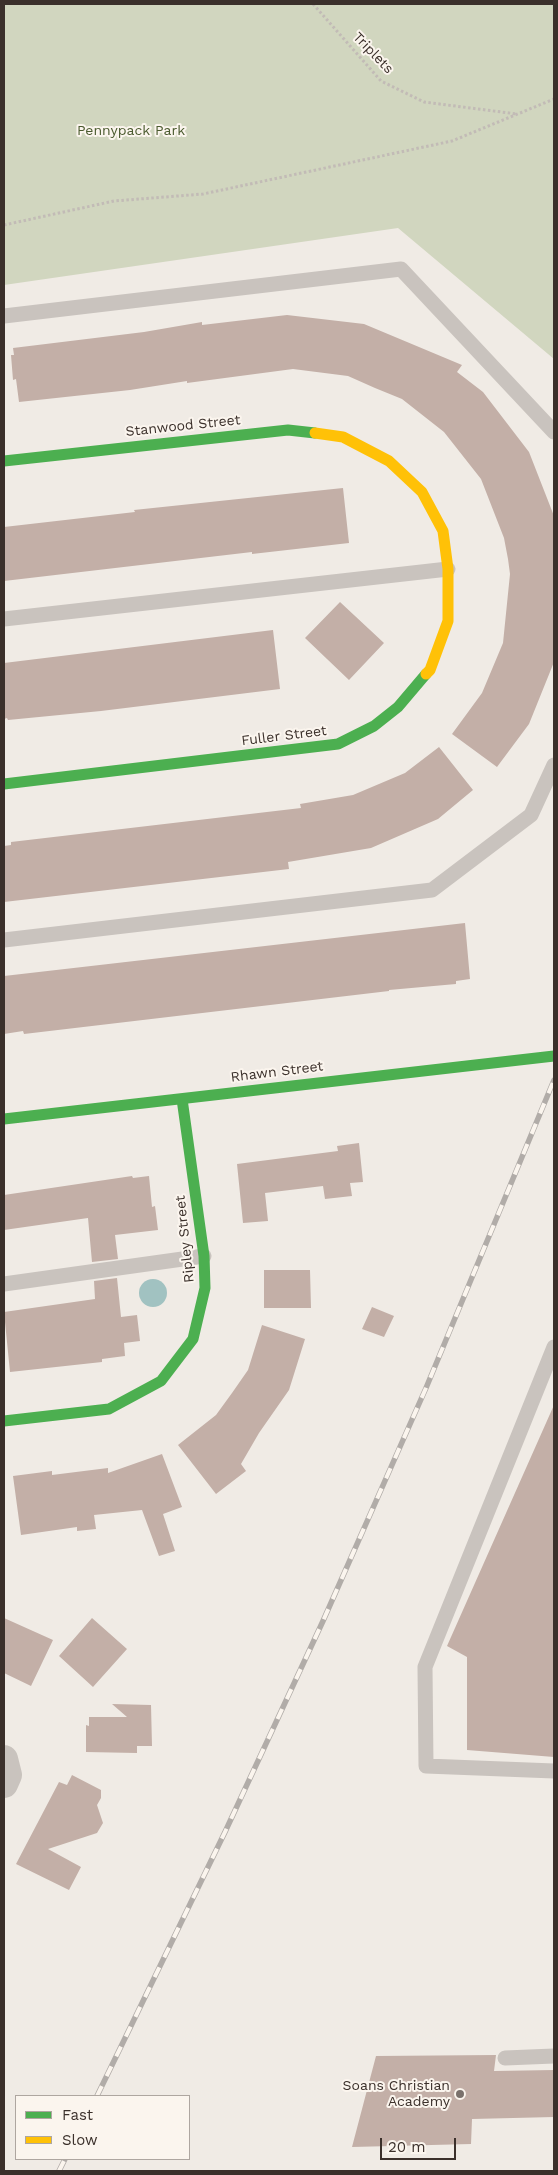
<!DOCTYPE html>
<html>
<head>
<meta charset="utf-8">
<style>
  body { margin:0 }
  #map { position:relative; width:558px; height:2175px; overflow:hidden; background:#f0ebe5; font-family:"Work Sans",sans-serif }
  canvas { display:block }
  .frame { position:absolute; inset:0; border:5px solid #3b302b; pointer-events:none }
  .legend { position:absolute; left:15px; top:2095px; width:175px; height:65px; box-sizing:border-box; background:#fbf5ee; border:1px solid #aea6a0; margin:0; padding:6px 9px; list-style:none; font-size:15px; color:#3b302b }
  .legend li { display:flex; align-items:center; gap:10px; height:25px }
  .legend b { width:25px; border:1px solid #aea6a0 }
  .scale { position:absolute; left:380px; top:2138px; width:76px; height:22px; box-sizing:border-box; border:2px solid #3b302b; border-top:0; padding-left:6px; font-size:15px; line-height:18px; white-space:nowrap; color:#3b302b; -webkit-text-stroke:4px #fbf5ee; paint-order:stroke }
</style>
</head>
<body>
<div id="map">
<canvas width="558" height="2175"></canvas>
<div class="frame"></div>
<ul class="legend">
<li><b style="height:6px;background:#4caf50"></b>Fast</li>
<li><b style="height:6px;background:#ffc107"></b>Slow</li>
</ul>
<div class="scale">20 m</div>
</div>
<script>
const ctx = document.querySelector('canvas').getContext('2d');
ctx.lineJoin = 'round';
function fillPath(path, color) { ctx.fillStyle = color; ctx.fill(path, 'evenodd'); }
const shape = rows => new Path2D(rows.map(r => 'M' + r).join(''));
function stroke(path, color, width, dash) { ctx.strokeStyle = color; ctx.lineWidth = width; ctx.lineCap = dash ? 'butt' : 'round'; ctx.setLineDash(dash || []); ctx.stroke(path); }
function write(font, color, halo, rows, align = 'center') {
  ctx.font = font + ' "Work Sans",sans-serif'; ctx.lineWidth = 4; ctx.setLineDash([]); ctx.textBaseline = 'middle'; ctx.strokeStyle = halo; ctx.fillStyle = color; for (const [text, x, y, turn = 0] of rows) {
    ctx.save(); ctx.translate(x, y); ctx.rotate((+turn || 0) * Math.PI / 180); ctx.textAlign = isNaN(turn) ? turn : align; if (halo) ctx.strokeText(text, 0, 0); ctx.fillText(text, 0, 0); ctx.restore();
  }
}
const green = shape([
  [4,4,554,4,554,359,398,228,4,285]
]);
const water = shape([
  '139 1293a14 14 0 1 1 28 0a14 14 0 1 1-28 0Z'
]);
const building = shape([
  [287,315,364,324,462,365,457,372,483,392,529,452,554,516,554,662,529,724,497,767,452,734,482,693,503,643,510,574,508,559,504,538,481,479,444,432,402,399,375,388,348,376,293,369,187,383,187,381,130,390,19,402,16,379,13,380,11,355,14,355,13,348,144,332,202,322,202,325],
  [343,488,349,543,252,554,252,552,4,581,4,527,135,512,134,510],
  [340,602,384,643,349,680,305,638],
  [273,630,280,689,101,711,8,720,7,718,4,719,4,663],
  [439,747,473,790,438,819,371,848,288,862,289,869,4,902,4,846,11,845,11,842,301,808,300,804,353,795,405,773],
  [465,923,470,979,456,981,456,984,389,990,389,991,24,1034,23,1031,4,1034,4,976],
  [359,1143,363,1182,350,1183,352,1196,325,1199,323,1186,265,1193,268,1221,243,1223,237,1164,338,1151,337,1146],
  [132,1176,133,1178,149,1176,152,1207,155,1206,158,1230,115,1235,118,1259,92,1262,88,1218,4,1230,4,1195],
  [264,1270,310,1270,311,1308,264,1308],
  [117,1278,121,1317,137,1315,140,1341,124,1343,125,1356,102,1359,102,1362,10,1372,4,1312,95,1299,94,1281],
  [372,1307,394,1316,384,1337,362,1329],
  [262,1325,305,1339,289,1390,259,1433,241,1464,246,1471,216,1494,178,1445,216,1415,232,1393,248,1370],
  [554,1405,554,1757,467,1750,467,1657,447,1646],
  [162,1454,182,1507,163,1514,175,1551,159,1556,142,1510,94,1515,96,1529,77,1531,77,1527,21,1535,13,1476,52,1471,52,1475,108,1468,108,1473],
  [4,1618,53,1640,31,1686,4,1673],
  [92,1618,127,1649,93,1687,59,1656],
  [112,1704,151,1705,152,1746,137,1746,137,1753,86,1752,86,1725,89,1726,89,1717,127,1717],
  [72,1775,101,1790,101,1798,97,1805,103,1823,97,1833,48,1849,81,1867,69,1890,16,1864,59,1782,67,1785],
  [496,2055,494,2071,554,2070,554,2117,472,2119,471,2144,352,2147,376,2056]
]);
const path = shape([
  [313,4,381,81,424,102,517,114],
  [4,225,114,201,203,194,452,141,554,99]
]);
const lane = shape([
  [4,316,401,269,554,432],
  [4,619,448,569],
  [4,940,432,890,531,815,554,765],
  [4,1284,204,1256],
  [554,1347,425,1667,426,1766,554,1771],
  [505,2058,554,2056]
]);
const street = shape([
  [4,1759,8,1775,4,1784]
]);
const fast = shape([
  [4,461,288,430,315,433],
  [4,784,338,744,374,726,398,707,426,674],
  [4,1119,554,1056],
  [4,1421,109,1409,161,1381,193,1339,205,1288,204,1256,182,1099]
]);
const slow = shape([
  [315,433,343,437,389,461,422,492,443,531,448,569,448,621,430,670,426,674]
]);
const rail = shape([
  [97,2096,225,1832,323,1621,426,1388,554,1080],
  [59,2171,65,2159]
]);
const markers = [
  [460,2094,5,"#7a716c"]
];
const streetNames = [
  ["Triplets",373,53,46],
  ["Stanwood Street",183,426,-6],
  ["Fuller Street",284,736,-7],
  ["Rhawn Street",277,1072,-7],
  ["Ripley Street",185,1239,-96]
];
const parkNames = [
  ["Pennypack Park",131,131]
];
const poiNames = [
  ["Soans Christian",450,2086],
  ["Academy",450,2102]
];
fillPath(green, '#d1d6bf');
fillPath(water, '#a1c2c1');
fillPath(building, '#c3afa7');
stroke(path, '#c2bbb6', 3, [2.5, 2.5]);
stroke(lane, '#c9c3be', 15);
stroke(street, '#c9c3be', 28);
stroke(fast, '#4caf50', 11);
stroke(slow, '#ffc107', 11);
stroke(rail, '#b1aca8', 5.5);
stroke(rail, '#fbf5ee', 4, [11]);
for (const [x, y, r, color] of markers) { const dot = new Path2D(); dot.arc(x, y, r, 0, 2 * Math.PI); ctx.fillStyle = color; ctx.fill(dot); stroke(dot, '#fbf5ee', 2); }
write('14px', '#3b302b', '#fbf5ee', streetNames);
write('14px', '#4a5a2e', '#fbf5ee', parkNames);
write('14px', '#3b302b', '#fbf5ee', poiNames, 'right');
</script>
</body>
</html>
